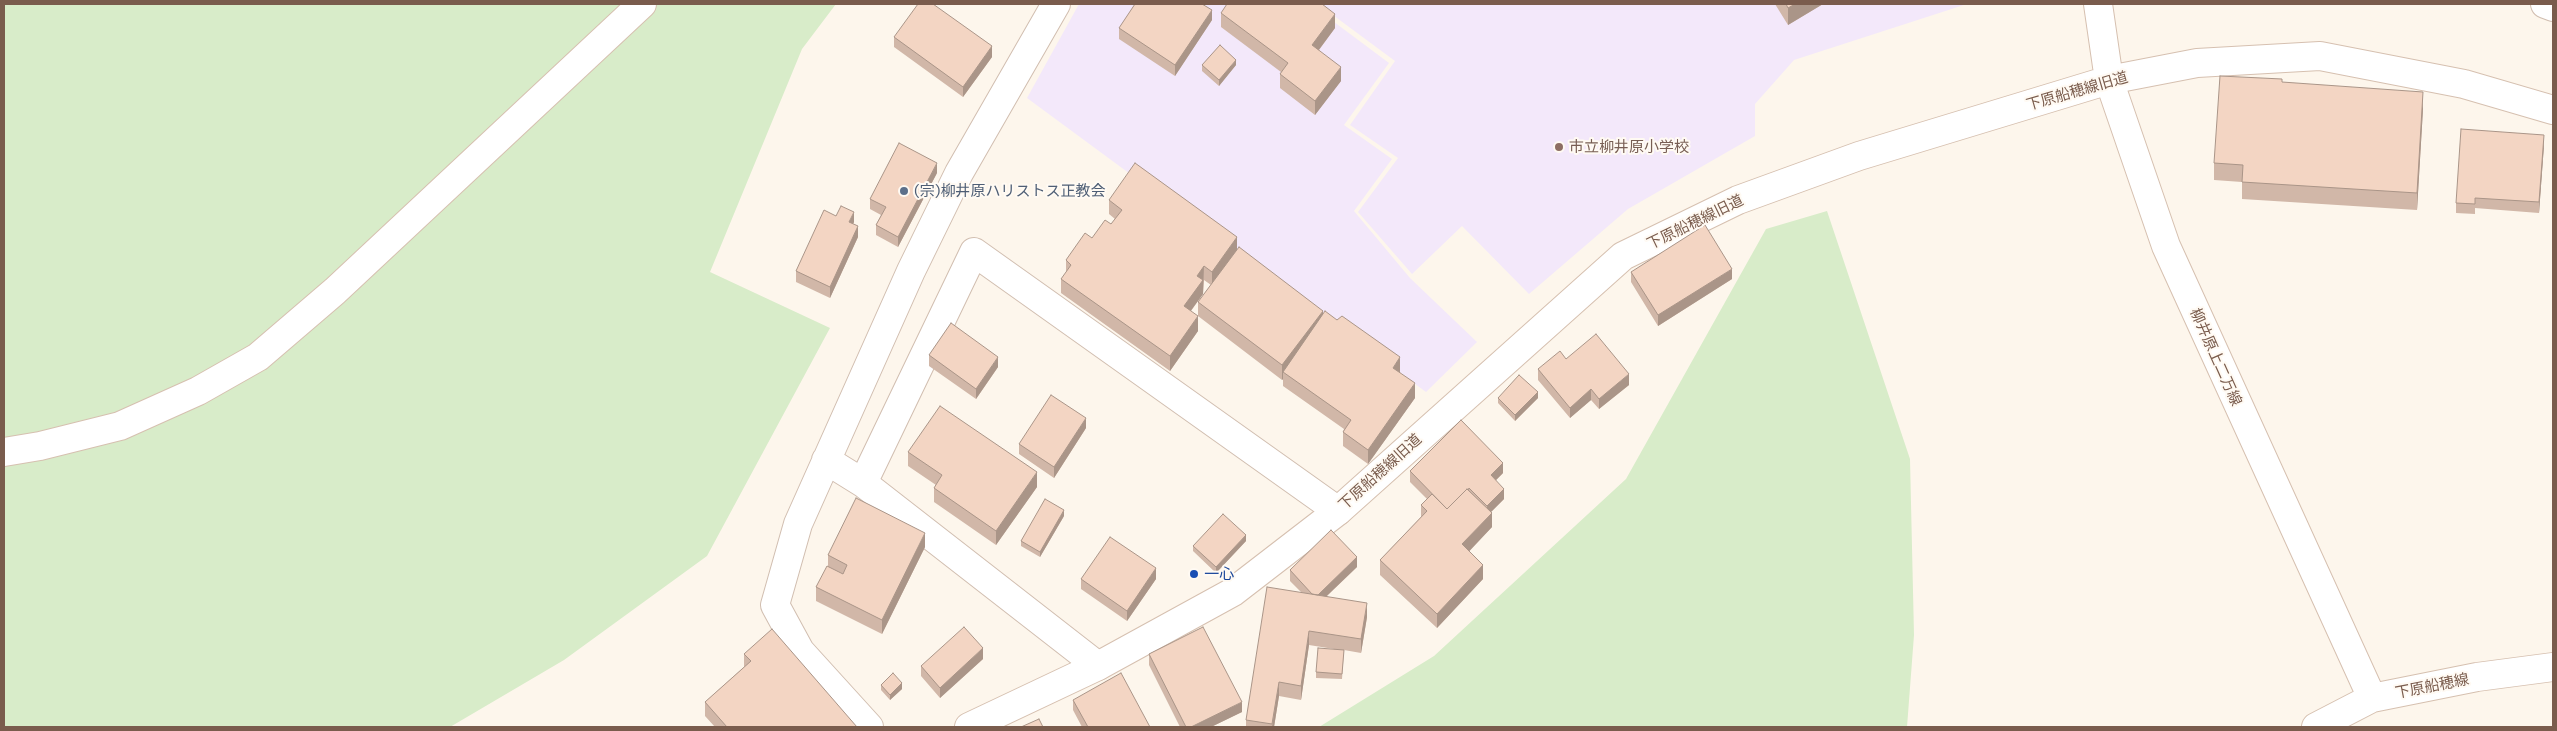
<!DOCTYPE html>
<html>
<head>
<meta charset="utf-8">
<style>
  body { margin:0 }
  #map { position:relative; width:2557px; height:731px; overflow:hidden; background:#fdf6ec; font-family:Commissioner,sans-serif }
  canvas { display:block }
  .frame { position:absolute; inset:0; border:5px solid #7a5c4d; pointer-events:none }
</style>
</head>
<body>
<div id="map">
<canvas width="2557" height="731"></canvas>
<div class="frame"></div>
</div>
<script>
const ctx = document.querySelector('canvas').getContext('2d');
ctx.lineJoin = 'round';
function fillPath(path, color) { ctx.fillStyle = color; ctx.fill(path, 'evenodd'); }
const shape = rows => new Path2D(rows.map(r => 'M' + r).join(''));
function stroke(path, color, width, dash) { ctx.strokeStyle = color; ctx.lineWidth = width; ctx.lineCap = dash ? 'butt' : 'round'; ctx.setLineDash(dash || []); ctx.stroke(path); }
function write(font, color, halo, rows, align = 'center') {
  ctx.font = font + ' Commissioner,"Noto Sans JP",sans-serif'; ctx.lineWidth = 4; ctx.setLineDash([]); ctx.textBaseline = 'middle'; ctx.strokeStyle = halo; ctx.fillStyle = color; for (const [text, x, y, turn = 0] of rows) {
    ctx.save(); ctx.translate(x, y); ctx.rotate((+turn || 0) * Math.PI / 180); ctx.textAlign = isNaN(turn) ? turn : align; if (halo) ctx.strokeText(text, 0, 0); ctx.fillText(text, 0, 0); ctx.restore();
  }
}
const education = shape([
  [1079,4,1191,4,1201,11,1207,4,1310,4,1389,63,1344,125,1392,159,1354,211,1410,278,1477,342,1426,392,1027,98],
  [1318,4,1967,4,1794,60,1755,104,1755,136,1628,209,1529,294,1462,226,1412,274,1358,212,1398,158,1350,125,1395,61]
]);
const green = shape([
  [4,4,836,4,802,49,710,272,830,328,707,556,564,660,450,727,4,727],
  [1827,211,1910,459,1914,635,1907,727,1319,727,1434,656,1626,479,1766,229]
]);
const street = shape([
  [2545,4,2553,7],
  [826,460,863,483,1098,666],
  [863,483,974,252,1338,511],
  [869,727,800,651,775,605,798,524,911,271,959,173,1056,4]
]);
const secondary = shape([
  [2098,4,2109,80,2166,246,2372,698],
  [4,452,40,446,120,426,198,391,258,357,335,291,642,4],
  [969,727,1098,666,1233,592,1338,511,1623,256,1738,200,1859,156,2109,80,2197,63,2320,56,2464,84,2553,110],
  [2316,727,2372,698,2477,677,2553,667]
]);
const wall = shape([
  [1775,4,1823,4,1788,25],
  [1221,13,1335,28,1319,50,1341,81,1315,115,1280,88,1280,74,1281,72,1221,27],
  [1212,20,1175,76,1119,39,1119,28],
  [894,37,992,57,963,97,894,47],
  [1202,65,1236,65,1219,86,1202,71],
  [2282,82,2423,109,2417,210,2242,199,2242,182,2214,180,2214,163],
  [2544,145,2539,213,2475,208,2475,214,2456,213,2456,203],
  [937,173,898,247,876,235,876,225,881,215,870,209,870,199],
  [1109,200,1237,250,1323,315,1400,372,1415,398,1368,464,1343,446,1343,432,1344,429,1283,386,1283,379,1282,380,1198,316,1198,302,1211,285,1204,280,1203,294,1191,311,1198,331,1170,371,1061,293,1061,279,1066,273,1066,260,1092,238,1111,224,1115,219,1109,214],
  [836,216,854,222,853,224,858,237,830,298,796,282,796,271],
  [1631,272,1732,279,1658,326,1631,282],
  [929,355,998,367,976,399,929,366],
  [1566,359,1629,385,1599,409,1591,400,1570,418,1538,380,1538,369],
  [1498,398,1538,398,1515,421,1498,403],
  [1086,428,1054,478,1019,454,1019,444],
  [908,452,1037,487,996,545,934,502,934,488,936,485,908,466],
  [1410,471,1503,473,1496,480,1504,499,1491,512,1492,527,1469,551,1483,579,1437,628,1380,575,1380,560,1421,517,1421,505,1427,499,1410,482],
  [1064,516,1040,557,1021,546,1021,541],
  [1246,541,1216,573,1193,551,1193,546],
  [925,547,882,634,816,601,816,587,828,567,828,555],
  [1357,567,1327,596,1367,617,1361,653,1344,650,1342,679,1316,678,1316,672,1334,649,1309,645,1301,700,1279,696,1274,727,1246,727,1246,720,1301,592,1290,581,1290,570],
  [1081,579,1156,579,1127,621,1081,589],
  [744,654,857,727,715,727,705,716,705,702,744,667],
  [1149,654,1242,712,1211,727,1180,727,1149,665],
  [983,659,940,698,921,676,921,666],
  [881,685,902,689,890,700,881,690],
  [1073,700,1150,727,1082,727,1073,710]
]);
const shadedWall = shape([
  [1795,4,1823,4,1788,25,1788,8],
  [1212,10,1212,20,1175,76,1175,65],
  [1335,14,1335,28,1312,59,1312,45],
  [992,46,992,57,963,97,963,87],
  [1236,60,1236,65,1219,86,1219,80],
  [1341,67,1341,81,1315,115,1315,101],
  [2423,92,2423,109,2417,210,2417,193],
  [2544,135,2544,145,2539,213,2539,202],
  [937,163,937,173,898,247,898,237],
  [854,212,854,222,849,232,849,222],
  [858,226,858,237,830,298,830,287],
  [1237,237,1237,251,1212,286,1212,272],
  [1204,266,1203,294,1184,320,1184,306,1197,276],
  [1732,269,1732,279,1658,326,1658,315],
  [1323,311,1323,326,1283,372,1283,379,1282,380,1282,365],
  [1198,316,1198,331,1170,371,1170,356],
  [998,357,998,367,976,399,976,389],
  [1400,357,1400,372,1393,382,1393,368],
  [1629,374,1629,385,1599,409,1599,399],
  [1415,383,1415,398,1368,464,1368,450],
  [1591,389,1591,400,1570,418,1570,408],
  [1538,392,1538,398,1515,421,1515,415],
  [1086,418,1086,428,1054,478,1054,467],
  [1503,463,1503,473,1491,485,1491,475],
  [1037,472,1037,487,996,545,996,531],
  [1504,489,1504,499,1487,516,1487,506],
  [1064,510,1064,516,1040,557,1040,552],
  [1492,513,1492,527,1462,559,1462,544],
  [925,533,925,547,882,634,882,620],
  [1246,535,1246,541,1216,573,1216,567],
  [1357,557,1357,567,1315,607,1315,597],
  [1483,565,1483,579,1437,628,1437,614],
  [1156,568,1156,579,1127,621,1127,611],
  [1367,603,1367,617,1361,653,1361,639],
  [1309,631,1309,645,1301,700,1301,686],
  [983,648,983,659,940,698,940,688],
  [1279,682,1279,696,1274,727,1272,727],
  [902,683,902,689,890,700,890,695],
  [1242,702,1242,712,1211,727,1191,727]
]);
const building = shape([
  [918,4,933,4,992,46,963,87,894,37,918,4],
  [1135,4,1202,4,1212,10,1175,65,1119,28,1135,4],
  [1227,4,1322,4,1335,14,1312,45,1341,67,1315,101,1280,74,1288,63,1221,13,1227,4],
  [1786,4,1795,4,1788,8,1786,4],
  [1220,45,1236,60,1219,80,1202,65,1220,45],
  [2220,76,2282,79,2282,82,2423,92,2417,193,2242,182,2243,165,2214,163,2220,76],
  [2461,129,2544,135,2539,202,2475,198,2475,204,2456,203,2461,129],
  [899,143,937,163,898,237,876,225,886,207,870,199,899,143],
  [1135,163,1237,237,1212,272,1204,266,1197,276,1203,280,1184,306,1198,316,1170,356,1061,279,1071,265,1066,260,1085,233,1092,238,1105,220,1111,224,1122,210,1109,200,1135,163],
  [841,206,854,212,849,222,858,226,830,287,796,271,824,210,836,216,841,206],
  [1705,225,1732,269,1658,315,1631,272,1705,225],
  [1239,247,1323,311,1282,365,1198,302,1239,247],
  [1325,311,1337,320,1342,316,1400,357,1393,368,1415,383,1368,450,1343,432,1351,420,1283,372,1325,311],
  [951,323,998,357,976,389,929,355,951,323],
  [1596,334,1629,374,1599,399,1591,389,1570,408,1538,369,1560,351,1566,359,1596,334],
  [1519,375,1538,392,1515,415,1498,398,1519,375],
  [1051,395,1086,418,1054,467,1019,444,1051,395],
  [940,406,1037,472,996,531,934,488,942,475,908,452,940,406],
  [1461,420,1503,463,1491,475,1504,489,1487,506,1469,488,1468,490,1467,489,1447,509,1410,471,1461,420],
  [1467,489,1492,513,1462,544,1483,565,1437,614,1380,560,1427,511,1421,505,1432,494,1447,509,1467,489],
  [856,498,925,533,882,620,816,587,827,566,843,574,847,565,828,555,856,498],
  [1045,499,1064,510,1040,552,1021,541,1045,499],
  [1223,514,1246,535,1216,567,1193,546,1223,514],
  [1331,530,1357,557,1318,595,1312,594,1290,570,1331,530],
  [1110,537,1156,568,1127,611,1081,579,1110,537],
  [1267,587,1367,603,1361,639,1309,631,1301,686,1279,682,1272,724,1246,720,1267,587],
  [964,627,983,648,940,688,921,666,964,627],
  [1203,627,1242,702,1191,727,1186,727,1149,654,1203,627],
  [772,629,857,727,727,727,705,702,751,661,744,654,772,629],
  [1318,648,1344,650,1342,674,1316,672,1318,648],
  [893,673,902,683,890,695,881,685,893,673],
  [1121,673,1150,727,1088,727,1073,700,1121,673],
  [1039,719,1043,727,1021,727,1039,719]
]);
const markers = [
  [1559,147,5,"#8d6e63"],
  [904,191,5,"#5c6f8a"],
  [1194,574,5,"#1a4fb4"]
];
const streetNames = [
  ["下原船穂線旧道",2077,91,-16],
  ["下原船穂線旧道",1695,222,-26],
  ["柳井原上二万線",2216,357,66],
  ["下原船穂線旧道",1380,472,-42],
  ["下原船穂線",2432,686,-11]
];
const educationNames = [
  ["市立柳井原小学校",1569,147]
];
const serviceNames = [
  ["(宗)柳井原ハリストス正教会",914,191]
];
const transitNames = [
  ["一心",1204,574]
];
fillPath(education, '#f3e8fa');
fillPath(green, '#d8ecc9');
stroke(street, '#d1beb0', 30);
stroke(secondary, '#d6c0b0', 30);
stroke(street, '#fff', 28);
stroke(secondary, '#fff', 28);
fillPath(wall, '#d1b7a8');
fillPath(shadedWall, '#aa9588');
fillPath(building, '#f3d5c3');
stroke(building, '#aa9588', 1);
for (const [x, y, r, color] of markers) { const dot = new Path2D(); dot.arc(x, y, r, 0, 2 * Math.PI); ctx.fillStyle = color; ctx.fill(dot); stroke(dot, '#fffaf3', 2); }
write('15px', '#7a5c4d', '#fffaf3', streetNames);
write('15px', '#785e54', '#fffaf3', educationNames, 'left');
write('15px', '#4e5e75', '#fffaf3', serviceNames, 'left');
write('15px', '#164399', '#fffaf3', transitNames, 'left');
</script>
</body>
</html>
